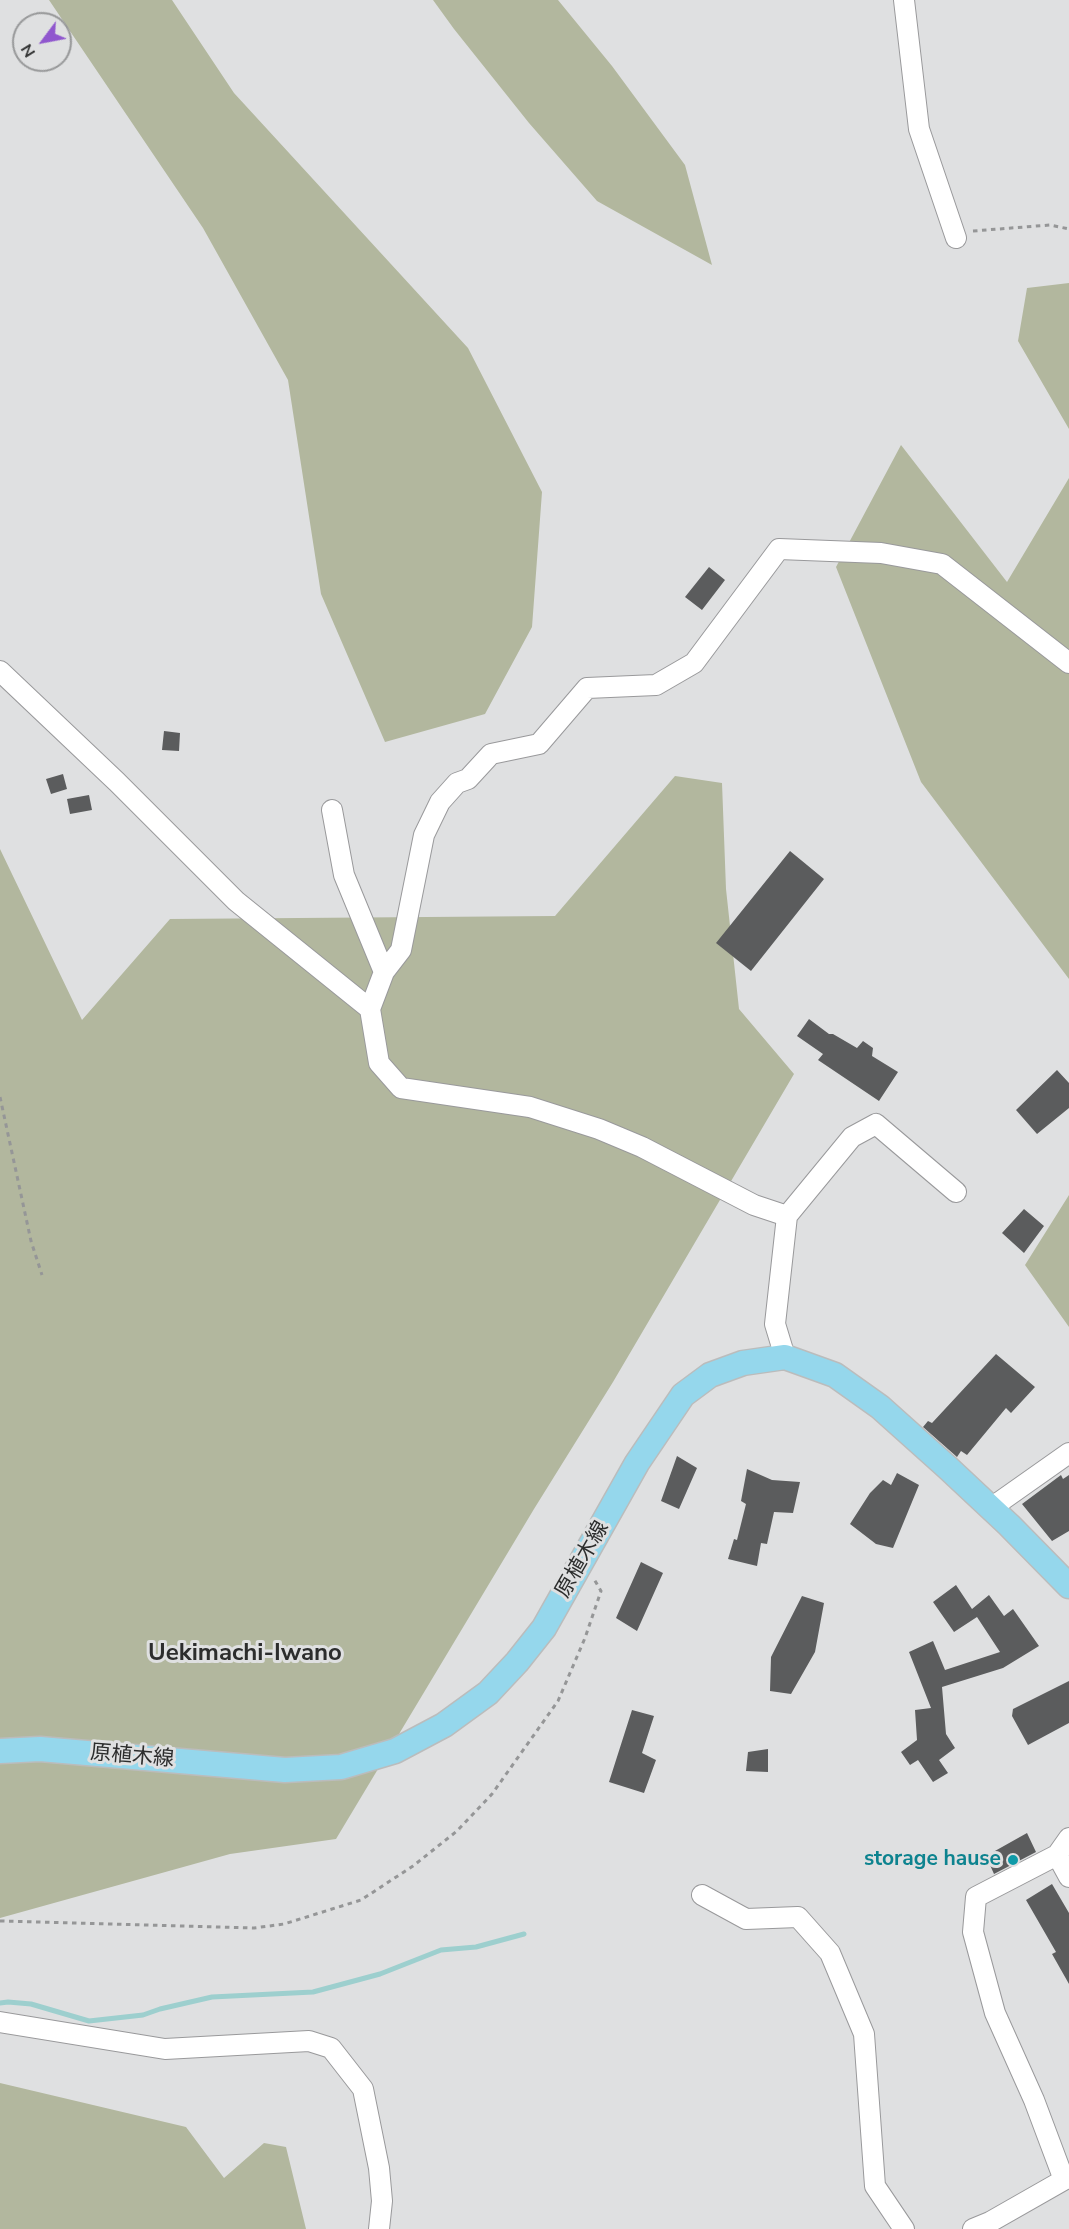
<!DOCTYPE html>
<html>
<head>
<meta charset="utf-8">
<style>
  body { margin:0 }
  #map { position:relative; width:1069px; height:2229px; overflow:hidden; background:#dfe0e1; font-family:"Nunito Sans",sans-serif }
  canvas { display:block }
  .north { position:absolute; left:12px; top:12px; width:60px; height:60px; box-sizing:border-box; background:#dfe0e1; border:2px solid #979899; border-radius:50%; rotate:238deg; font-size:16px; font-weight:700; line-height:24px; text-align:center; color:#2c2d2d }
  .north::after { content:''; display:block; margin:auto; width:21px; height:27px; background:#9057ce; clip-path:polygon(50% 0,100% 100%,50% 72%,0 100%) }
</style>
</head>
<body>
<div id="map">
<canvas width="1069" height="2229"></canvas>
<div class="north">N</div>
</div>
<script>
const ctx = document.querySelector('canvas').getContext('2d');
ctx.lineJoin = 'round';
function fillPath(path, color) { ctx.fillStyle = color; ctx.fill(path, 'evenodd'); }
const shape = rows => new Path2D(rows.map(r => 'M' + r).join(''));
function stroke(path, color, width, dash) { ctx.strokeStyle = color; ctx.lineWidth = width; ctx.lineCap = dash ? 'butt' : 'round'; ctx.setLineDash(dash || []); ctx.stroke(path); }
function write(font, color, halo, rows, align = 'center') {
  ctx.font = font + ' "Nunito Sans","Noto Sans JP",sans-serif'; ctx.lineWidth = 6; ctx.setLineDash([]); ctx.textBaseline = 'middle'; ctx.strokeStyle = halo; ctx.fillStyle = color; for (const [text, x, y, turn = 0] of rows) {
    ctx.save(); ctx.translate(x, y); ctx.rotate((+turn || 0) * Math.PI / 180); ctx.textAlign = isNaN(turn) ? turn : align; if (halo) ctx.strokeText(text, 0, 0); ctx.fillText(text, 0, 0); ctx.restore();
  }
}
const green = shape([
  [49,0,172,0,234,93,468,348,542,492,532,627,485,714,385,742,321,594,288,380,203,228],
  [433,0,558,0,612,66,685,165,712,265,597,201,529,123,454,29],
  [1069,283,1069,429,1018,341,1027,288],
  [901,445,1007,582,1069,478,1069,979,921,782,836,567],
  [675,776,722,783,726,889,739,1009,794,1074,613,1382,534,1509,336,1839,230,1854,0,1918,0,849,82,1020,170,919,555,916],
  [1069,1195,1069,1327,1025,1265],
  [0,2083,186,2127,224,2178,264,2143,286,2147,306,2229,0,2229]
]);
const stream = shape([
  [0,2003,8,2002,31,2004,89,2021,143,2015,160,2009,212,1997,313,1992,380,1974,441,1950,476,1947,524,1934]
]);
const building = shape([
  [709,567,725,580,702,610,685,597],
  [164,731,180,733,179,751,162,750],
  [63,774,67,789,51,794,46,779],
  [89,795,92,810,70,814,67,799],
  [790,851,824,879,751,971,716,943],
  [809,1019,829,1034,833,1034,857,1048,863,1041,873,1048,872,1056,898,1072,879,1101,818,1060,823,1054,797,1036],
  [1057,1070,1069,1083,1069,1108,1037,1134,1016,1110],
  [1024,1209,1044,1226,1024,1253,1002,1233],
  [996,1354,1035,1387,1011,1413,1006,1408,967,1455,961,1451,957,1457,923,1427,928,1421,932,1423],
  [677,1456,697,1468,679,1509,661,1501],
  [747,1469,772,1480,800,1482,793,1513,774,1512,767,1544,761,1543,757,1566,728,1559,734,1539,737,1540,746,1504,741,1501],
  [897,1473,919,1485,893,1548,876,1544,850,1524,870,1493,883,1480,891,1485],
  [1061,1475,1063,1479,1069,1475,1069,1531,1052,1541,1022,1504],
  [641,1562,663,1573,637,1631,616,1618],
  [956,1585,972,1609,989,1595,1004,1616,1013,1609,1039,1646,1003,1668,942,1687,946,1734,955,1748,939,1760,948,1773,933,1782,918,1760,910,1765,901,1752,917,1740,915,1710,931,1708,909,1652,933,1641,945,1670,1000,1652,977,1617,954,1632,933,1602],
  [802,1596,824,1603,815,1652,791,1694,770,1691,771,1657],
  [1069,1681,1069,1723,1028,1745,1012,1716,1013,1709],
  [632,1710,654,1716,642,1753,656,1760,644,1793,609,1782],
  [768,1749,768,1772,746,1771,748,1752],
  [1027,1833,1036,1852,994,1874,986,1856],
  [1052,1884,1069,1913,1069,1984,1052,1954,1056,1952,1026,1900]
]);
const path = shape([
  [973,231,1050,225,1069,229],
  [0,1097,31,1241,42,1275],
  [0,1921,254,1928,284,1924,361,1900,413,1866,457,1831,492,1794,558,1701,585,1638,601,1591,594,1579]
]);
const minor = shape([
  [904,0,919,129,956,238],
  [0,671,117,782,236,901,370,1009],
  [332,810,344,875,384,972,370,1009,379,1063,401,1088,530,1107,599,1129,642,1147,754,1205,787,1216],
  [384,972,401,950,424,835,440,802,457,783,468,779,491,754,539,744,587,688,656,685,694,663,779,549,881,553,942,564,1069,663],
  [785,1357,775,1324,787,1216,852,1137,876,1124,956,1192],
  [991,1508,1069,1453],
  [1057,1855,1069,1877],
  [702,1895,746,1919,798,1917,830,1953,864,2034,875,2186,904,2229],
  [0,2022,165,2049,309,2041,331,2048,363,2089,379,2168,382,2201,379,2229],
  [1064,2180,1034,2100,995,2013,973,1932,976,1897,1057,1855,1069,1838],
  [973,2229,990,2222,1069,2177]
]);
const major = shape([
  [0,1751,40,1749,285,1770,341,1767,395,1751,444,1725,488,1693,517,1662,544,1628,637,1463,683,1395,710,1375,743,1363,785,1357,835,1375,880,1407,947,1467,1009,1525,1069,1586]
]);
const markers = [
  [1013,1860,6,"#0f9aa8"]
];
const streetNames = [
  ["原植木線",583,1560,-60],
  ["原植木線",132,1757,5]
];
const cultureNames = [
  ["storage hause",1001,1860]
];
const quarterNames = [
  ["Uekimachi-Iwano",245,1654]
];
fillPath(green, '#b2b79e');
stroke(stream, '#9dcfce', 5);
fillPath(building, '#5b5c5d');
stroke(minor, '#99999b', 22);
stroke(major, '#bbbcbc', 27);
stroke(path, '#959697', 3, [4.5, 4.5]);
stroke(minor, '#fff', 20);
stroke(major, '#95d7ec', 24);
for (const [x, y, r, color] of markers) { const dot = new Path2D(); dot.arc(x, y, r, 0, 2 * Math.PI); ctx.fillStyle = color; ctx.fill(dot); stroke(dot, '#dfe0e1', 2); }
write('21px', '#2c2d2d', '#dfe0e1', streetNames);
write('bold 21px', '#0d838f', '#dfe0e1', cultureNames, 'right');
write('bold 24px', '#2c2d2d', '#dfe0e1', quarterNames);
</script>
</body>
</html>
